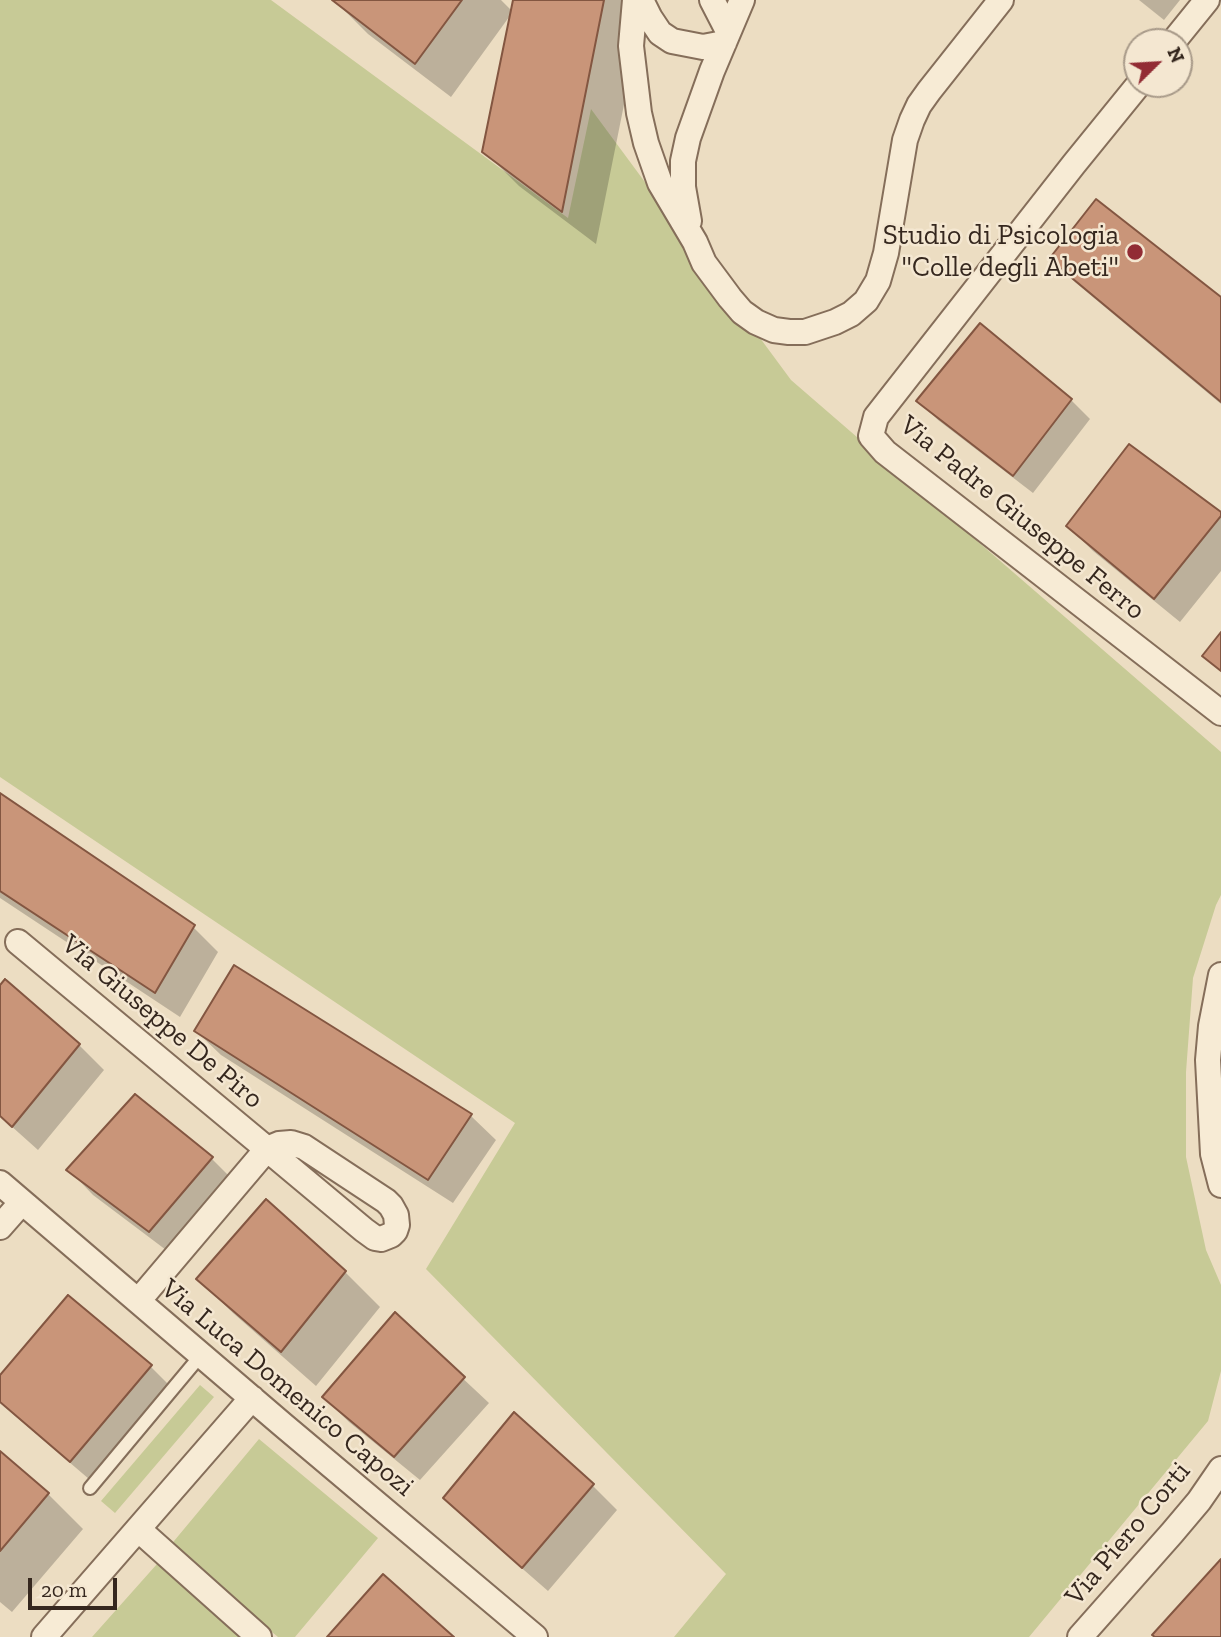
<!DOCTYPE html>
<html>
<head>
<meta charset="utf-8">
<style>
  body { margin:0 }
  #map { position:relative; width:1221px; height:1637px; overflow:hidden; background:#ecddc2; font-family:"Zilla Slab",serif }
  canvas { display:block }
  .north { position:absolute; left:1123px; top:28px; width:70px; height:70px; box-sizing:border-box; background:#f4e7d1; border:2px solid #a89a89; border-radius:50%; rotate:66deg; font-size:19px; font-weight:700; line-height:28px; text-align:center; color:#35271e }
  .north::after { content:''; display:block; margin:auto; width:24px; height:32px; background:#922c34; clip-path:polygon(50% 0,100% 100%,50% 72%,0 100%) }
  .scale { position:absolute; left:28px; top:1578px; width:89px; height:32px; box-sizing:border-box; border:4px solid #35271e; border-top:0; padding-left:9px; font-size:21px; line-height:24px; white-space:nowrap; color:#35271e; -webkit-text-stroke:5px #f4e7d1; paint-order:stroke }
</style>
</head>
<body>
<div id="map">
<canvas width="1221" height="1637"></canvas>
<div class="north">N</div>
<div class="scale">20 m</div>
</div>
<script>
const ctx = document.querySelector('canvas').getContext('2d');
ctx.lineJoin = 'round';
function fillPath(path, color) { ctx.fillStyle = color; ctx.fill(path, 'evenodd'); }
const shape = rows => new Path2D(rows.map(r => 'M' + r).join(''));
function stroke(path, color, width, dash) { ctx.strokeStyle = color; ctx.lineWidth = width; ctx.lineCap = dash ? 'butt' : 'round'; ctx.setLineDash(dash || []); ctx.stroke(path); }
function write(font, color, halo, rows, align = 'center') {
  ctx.font = font + ' "Zilla Slab",serif'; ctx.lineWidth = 5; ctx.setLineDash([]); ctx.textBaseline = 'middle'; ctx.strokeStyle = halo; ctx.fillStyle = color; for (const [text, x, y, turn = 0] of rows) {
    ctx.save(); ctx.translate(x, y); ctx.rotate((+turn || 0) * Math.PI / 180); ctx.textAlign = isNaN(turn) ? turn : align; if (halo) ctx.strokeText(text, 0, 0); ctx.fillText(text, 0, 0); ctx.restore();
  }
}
const green = shape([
  [0,0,271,0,568,218,591,109,791,380,1221,752,1221,895,1216,905,1193,978,1186,1072,1186,1157,1206,1250,1221,1285,1221,1371,1208,1421,1029,1637,674,1637,726,1574,426,1269,515,1123,0,777],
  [200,1385,214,1397,115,1513,101,1501],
  [259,1439,378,1538,295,1637,278,1637,169,1547],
  [157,1564,239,1637,92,1637]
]);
const shadow = shape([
  [334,0,501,0,513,12,515,0,645,0,596,244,519,186,484,151,512,13,451,97,368,34],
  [1139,0,1180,0,1164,20],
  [1051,259,1221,299,1221,404,1076,283],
  [1071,400,1090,419,1033,493,938,420,919,401],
  [1221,514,1221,571,1180,622,1093,551,1068,526],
  [0,795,193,927,218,952,180,1017,0,898],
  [0,988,79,1045,104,1070,38,1150,0,1116],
  [196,1031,471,1116,496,1140,453,1203,221,1055],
  [135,1096,212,1159,236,1183,174,1256,93,1195,69,1170],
  [345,1272,380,1307,316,1386,233,1313,198,1279],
  [68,1297,151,1367,175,1391,96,1485,14,1415,0,1401,0,1378],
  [395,1315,489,1403,420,1480,349,1422,324,1397],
  [0,1453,48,1494,83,1529,12,1612,0,1602],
  [592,1485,617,1510,548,1591,470,1523,445,1498]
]);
const building = shape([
  [332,0,462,0,415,64,332,0],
  [513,0,604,0,562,212,482,152,513,0],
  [1096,199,1221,297,1221,402,1049,259,1096,199],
  [980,323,1072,399,1013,476,916,401,980,323],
  [1129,444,1221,512,1221,516,1154,599,1066,526,1129,444],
  [1221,632,1221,671,1202,656,1221,632],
  [0,793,195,925,155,993,0,891,0,793],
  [234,965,472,1114,428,1180,194,1031,234,965],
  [5,979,80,1044,12,1127,0,1116,0,985,5,979],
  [135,1094,213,1157,149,1232,66,1170,135,1094],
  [266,1199,346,1271,281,1352,196,1279,266,1199],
  [68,1295,152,1365,70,1462,0,1402,0,1375,68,1295],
  [395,1312,465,1377,394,1457,322,1397,395,1312],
  [514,1412,594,1484,522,1568,443,1498,514,1412],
  [0,1451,49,1493,0,1551,0,1451],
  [1221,1559,1221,1637,1155,1637,1152,1635,1221,1559],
  [383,1574,454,1637,327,1637,383,1574]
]);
const service = shape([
  [90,1488,201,1355]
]);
const minor = shape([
  [635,0,631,46,639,113,646,143,660,183,695,242,704,263,730,298,742,312,756,322,774,330,789,332,805,332,835,322,851,314,866,301,878,281,886,253,905,140,912,120,919,105,929,91,1001,0],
  [641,0,650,18,660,33,672,41,703,47,724,43],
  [712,0,728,31],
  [1173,42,1207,0],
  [1139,84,1074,164,876,417,871,436,885,452,1221,713],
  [689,221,683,187,683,161,688,138,712,71,742,0],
  [18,942,267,1149,364,1230,375,1238,381,1239,391,1235,395,1231,397,1225,396,1215,391,1206,386,1201,304,1147,291,1143,279,1144,267,1149,139,1300],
  [1221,975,1211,1026,1208,1060,1213,1154,1221,1185],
  [0,1183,283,1425,535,1637],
  [0,1227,22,1202],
  [138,1529,259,1637],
  [44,1637,252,1398],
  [1080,1637,1172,1533,1199,1501,1221,1469]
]);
const markers = [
  [1135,252,9,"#922c34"]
];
const poiNames = [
  ["Studio di Psicologia",1119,236],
  ["\"Colle degli Abeti\"",1119,268]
];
const streetNames = [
  ["Via Padre Giuseppe Ferro",1022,518,39],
  ["Via Giuseppe De Piro",162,1022,40],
  ["Via Luca Domenico Capozi",287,1388,40],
  ["Via Piero Corti",1128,1534,-50]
];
fillPath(green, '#c7ca96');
fillPath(shadow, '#0003');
fillPath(building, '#c99579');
stroke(building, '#835641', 2);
stroke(service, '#856e5a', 16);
stroke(minor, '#856e5a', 28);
stroke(service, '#f7ebd5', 12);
stroke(minor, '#f7ebd5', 24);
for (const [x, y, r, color] of markers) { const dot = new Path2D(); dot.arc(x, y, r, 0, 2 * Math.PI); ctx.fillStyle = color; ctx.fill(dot); stroke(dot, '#f4e7d1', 2.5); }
write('28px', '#35271e', '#f4e7d1', poiNames, 'right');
write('28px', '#35271e', '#f4e7d1', streetNames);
</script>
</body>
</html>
